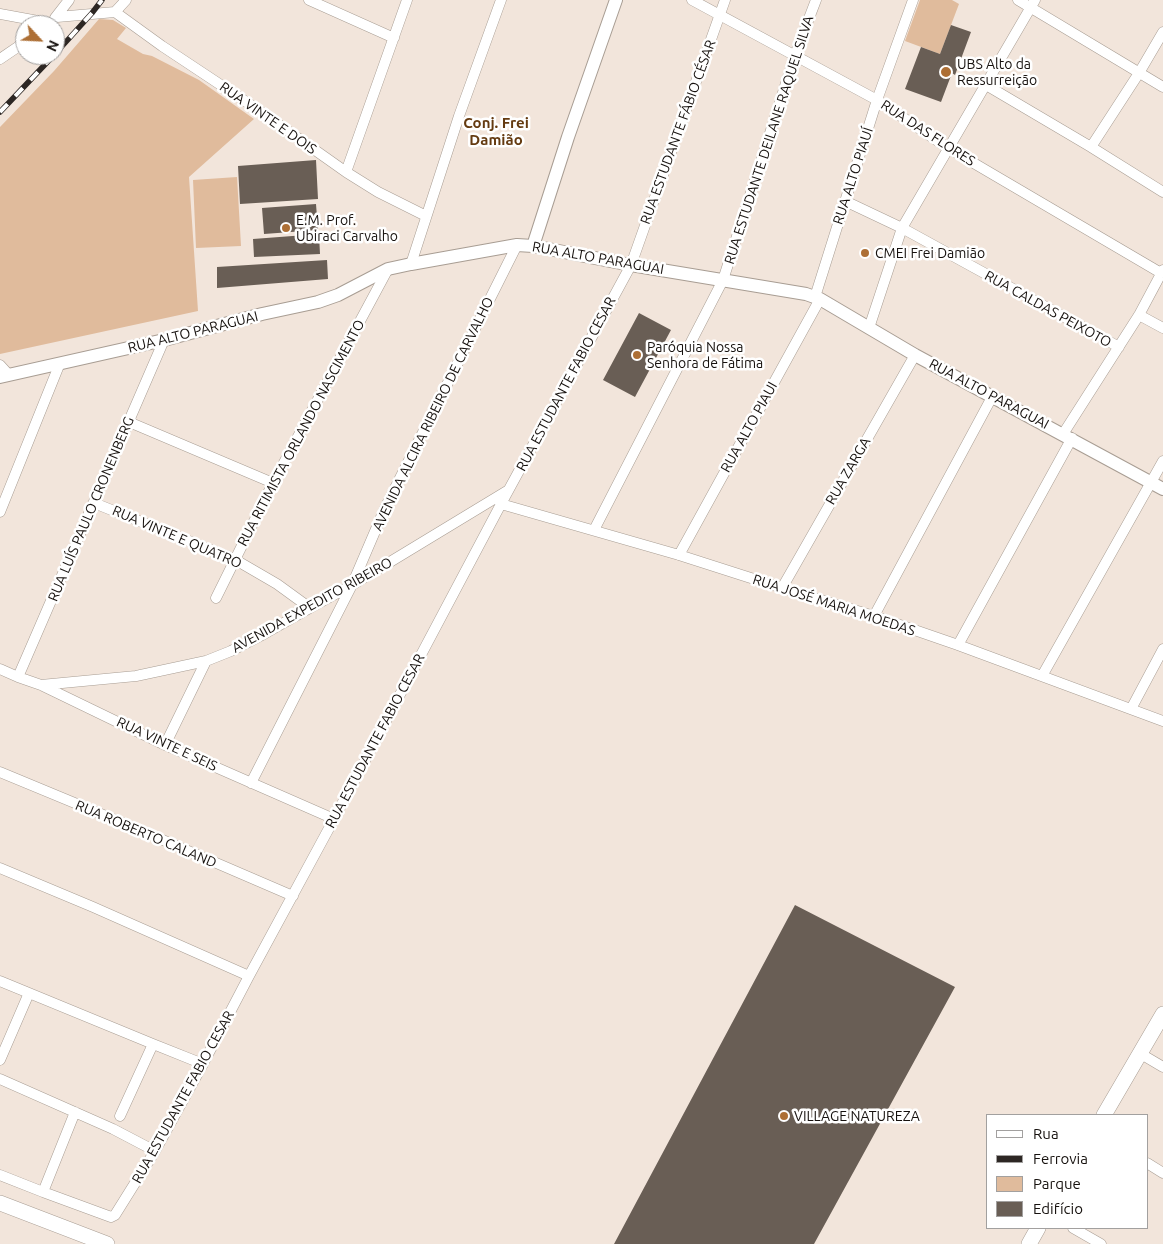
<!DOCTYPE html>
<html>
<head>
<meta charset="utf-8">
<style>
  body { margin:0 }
  #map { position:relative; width:1163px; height:1244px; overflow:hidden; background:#f2e5db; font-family:Ubuntu,sans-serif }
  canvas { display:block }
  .legend { position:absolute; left:986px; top:1114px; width:162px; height:115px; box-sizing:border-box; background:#fff; border:1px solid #a2a09f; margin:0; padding:6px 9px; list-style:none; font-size:15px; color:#16110e }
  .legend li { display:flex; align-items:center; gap:10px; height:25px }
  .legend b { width:25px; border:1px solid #a2a09f }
  .north { position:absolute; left:15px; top:15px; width:50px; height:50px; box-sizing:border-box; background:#fff; border:1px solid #a2a09f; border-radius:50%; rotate:115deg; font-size:14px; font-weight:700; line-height:20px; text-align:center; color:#16110e }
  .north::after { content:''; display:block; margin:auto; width:18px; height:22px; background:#ad6f35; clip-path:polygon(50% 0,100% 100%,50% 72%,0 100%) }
</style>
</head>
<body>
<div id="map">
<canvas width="1163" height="1244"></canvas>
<ul class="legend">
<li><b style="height:6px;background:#fff"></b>Rua</li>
<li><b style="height:6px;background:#2d2724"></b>Ferrovia</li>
<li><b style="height:14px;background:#e0bb9c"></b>Parque</li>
<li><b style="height:14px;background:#695e55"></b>Edifício</li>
</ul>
<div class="north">N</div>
</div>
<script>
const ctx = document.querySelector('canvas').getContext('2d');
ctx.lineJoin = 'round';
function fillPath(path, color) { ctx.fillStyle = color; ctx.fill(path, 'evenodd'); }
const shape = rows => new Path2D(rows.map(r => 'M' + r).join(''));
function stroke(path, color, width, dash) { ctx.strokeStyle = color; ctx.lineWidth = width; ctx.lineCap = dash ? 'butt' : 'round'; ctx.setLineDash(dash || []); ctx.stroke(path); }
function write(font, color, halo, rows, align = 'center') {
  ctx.font = font + ' Ubuntu,sans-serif'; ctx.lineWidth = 5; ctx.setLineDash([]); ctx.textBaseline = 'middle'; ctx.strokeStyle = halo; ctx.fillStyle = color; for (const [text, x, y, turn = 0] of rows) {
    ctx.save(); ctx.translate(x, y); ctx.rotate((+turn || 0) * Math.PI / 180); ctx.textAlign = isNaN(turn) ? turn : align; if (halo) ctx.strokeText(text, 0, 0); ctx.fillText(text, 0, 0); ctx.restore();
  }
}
const green = shape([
  [920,0,952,0,959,4,940,54,905,41],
  [99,19,113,20,126,28,117,39,143,54,152,56,199,80,254,119,189,177,198,311,0,354,0,127,54,71],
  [237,177,241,246,196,248,193,180]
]);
const building = shape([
  [951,25,971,32,955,75,952,73,941,102,905,89,921,47,940,54],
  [316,160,318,199,240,204,238,166],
  [316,204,318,230,264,234,262,208],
  [319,234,320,254,254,257,253,239],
  [327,260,328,279,217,288,217,267],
  [639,313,671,330,635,397,603,380],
  [795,905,955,987,814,1244,614,1244]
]);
const minor = shape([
  [309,0,394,38],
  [692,0,877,100,948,148,1161,273],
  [1018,0,1163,87],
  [115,12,162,46,257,109,346,172,378,192,426,216],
  [115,12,126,0],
  [0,14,49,23],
  [57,17,115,12],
  [55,18,69,0],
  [0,59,25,42],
  [986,85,1091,147,1163,192],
  [1091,147,1139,73,1163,32],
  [346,172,407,0],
  [845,201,902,228,1119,347],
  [411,264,459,116,501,0],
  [815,297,877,100,913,0],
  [1139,315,1163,328],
  [869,328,902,228,1035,0],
  [0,365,9,375],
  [129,422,273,483],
  [1063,434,1139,315,1163,270],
  [94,503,234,559,277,584,310,608],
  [501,504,679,555,782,588,874,616,958,645,1163,721],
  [0,512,60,363],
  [594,530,723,280,795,55,816,0],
  [679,555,820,299],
  [782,588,915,355],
  [216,598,273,483,388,269],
  [874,616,992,397],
  [958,645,1072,438],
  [0,669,18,677,41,685,165,745,334,819],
  [1042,676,1163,461],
  [18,677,164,340],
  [41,685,136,676,206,661,231,651,264,634,310,608,352,585,507,491],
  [1131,709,1163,649],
  [165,745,206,661],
  [0,772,135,828,293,896],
  [251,783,352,585,385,508,517,245],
  [0,868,93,907,249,976],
  [0,981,153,1044,203,1064],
  [1141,1054,1163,1067],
  [0,1060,29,993],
  [0,1079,113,1129,155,1151],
  [120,1116,153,1044],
  [1147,1163,1163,1173],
  [0,1175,43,1192,111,1217,115,1215,155,1151,203,1064,249,976,334,819,501,504,631,265,725,0],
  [43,1192,75,1112],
  [1073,1228,1101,1244]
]);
const tertiary = shape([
  [533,246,568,137,616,0],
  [0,377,164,340,262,314,318,302,338,295,388,269,411,264,517,245,533,246,631,265,806,294,820,299,915,355,1163,489]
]);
const secondary = shape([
  [1104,1115,1163,1014],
  [0,1203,107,1244],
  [1029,1244,1038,1228]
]);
const rail = shape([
  [55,54,92,13,102,0],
  [0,112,54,55]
]);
const markers = [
  [946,72,6,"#ad6f35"],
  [286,228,5,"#ad6f35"],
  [865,253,5,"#ad6f35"],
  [637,355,5,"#ad6f35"],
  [784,1116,5,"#ad6f35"]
];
const poiNames = [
  ["UBS Alto da",957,64],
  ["Ressurreição",957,80],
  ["E.M. Prof.",296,220],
  ["Ubiraci Carvalho",296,236],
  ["CMEI Frei Damião",875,253],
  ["Paróquia Nossa",647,347],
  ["Senhora de Fátima",647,363],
  ["VILLAGE NATUREZA",794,1116]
];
const streetNames = [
  ["RUA VINTE E DOIS",268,118,35],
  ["RUA ESTUDANTE FÁBIO CÉSAR",678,132,-70],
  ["RUA DAS FLORES",928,133,33],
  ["RUA ESTUDANTE DEILANE RAQUEL SILVA",769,140,-72],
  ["RUA ALTO PIAUÍ",853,176,-72],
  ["RUA ALTO PARAGUAI",598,258,10],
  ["RUA CALDAS PEIXOTO",1048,309,29],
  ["RUA ALTO PARAGUAI",193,332,-14],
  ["RUA ESTUDANTE FABIO CESAR",566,384,-62],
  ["RUA ALTO PARAGUAI",989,394,28],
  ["AVENIDA ALCIRA RIBEIRO DE CARVALHO",433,414,-64],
  ["RUA ALTO PIAUI",749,427,-61],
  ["RUA RITIMISTA ORLANDO NASCIMENTO",301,433,-62],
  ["RUA ZARGA",848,471,-60],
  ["RUA LUÍS PAULO CRONENBERG",91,509,-67],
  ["RUA VINTE E QUATRO",177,537,23],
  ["AVENIDA EXPEDITO RIBEIRO",312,605,-29],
  ["RUA JOSÉ MARIA MOEDAS",834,605,18],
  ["RUA ESTUDANTE FABIO CESAR",375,741,-62],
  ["RUA VINTE E SEIS",167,744,25],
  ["RUA ROBERTO CALAND",146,834,23],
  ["RUA ESTUDANTE FABIO CESAR",183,1097,-61]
];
const neighbourhoodNames = [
  ["Conj. Frei",496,123],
  ["Damião",496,140]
];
fillPath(green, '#e0bb9c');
fillPath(building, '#695e55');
stroke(minor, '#a89d93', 11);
stroke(tertiary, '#a89d93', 14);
stroke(secondary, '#a89d93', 16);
stroke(minor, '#fff', 10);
stroke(tertiary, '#fff', 12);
stroke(secondary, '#fff', 15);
stroke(rail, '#2d2724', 5.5);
stroke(rail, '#fff', 4, [11]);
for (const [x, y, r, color] of markers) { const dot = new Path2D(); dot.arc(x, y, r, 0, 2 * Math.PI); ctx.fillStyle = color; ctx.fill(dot); stroke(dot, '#fff', 2); }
write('14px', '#16110e', '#fff', poiNames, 'left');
write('14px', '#16110e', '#fff', streetNames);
write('bold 15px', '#643a10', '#fff', neighbourhoodNames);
</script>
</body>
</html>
